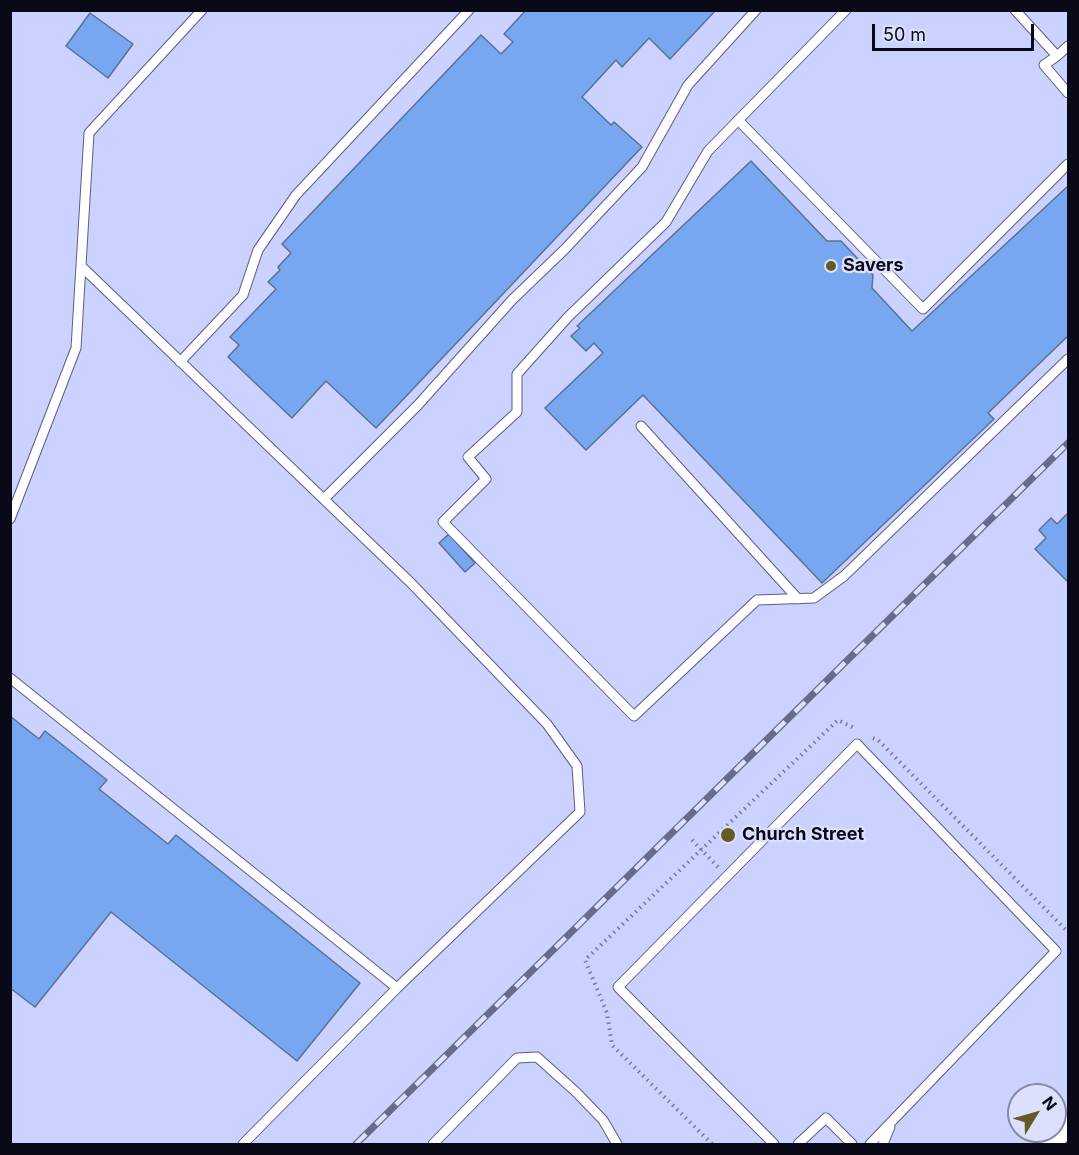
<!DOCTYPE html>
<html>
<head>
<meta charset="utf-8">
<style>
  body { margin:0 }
  #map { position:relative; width:1079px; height:1155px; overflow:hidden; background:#cbd2ff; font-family:Inter,sans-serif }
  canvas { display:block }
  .frame { position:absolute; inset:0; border:12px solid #090a18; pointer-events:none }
  .north { position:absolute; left:1007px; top:1083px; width:60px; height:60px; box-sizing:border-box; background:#dce0fc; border:2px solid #888aa1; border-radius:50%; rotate:53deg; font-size:16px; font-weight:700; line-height:24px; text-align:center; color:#090a18 }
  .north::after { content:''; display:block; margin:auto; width:21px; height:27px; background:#645a26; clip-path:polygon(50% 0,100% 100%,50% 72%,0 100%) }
  .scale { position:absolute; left:872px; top:24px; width:162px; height:27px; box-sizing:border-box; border:3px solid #090a18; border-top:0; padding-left:8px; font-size:18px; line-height:21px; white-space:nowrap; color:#090a18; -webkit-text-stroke:4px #dce0fc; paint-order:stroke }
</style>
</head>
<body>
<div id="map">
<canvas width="1079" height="1155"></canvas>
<div class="frame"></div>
<div class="north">N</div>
<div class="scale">50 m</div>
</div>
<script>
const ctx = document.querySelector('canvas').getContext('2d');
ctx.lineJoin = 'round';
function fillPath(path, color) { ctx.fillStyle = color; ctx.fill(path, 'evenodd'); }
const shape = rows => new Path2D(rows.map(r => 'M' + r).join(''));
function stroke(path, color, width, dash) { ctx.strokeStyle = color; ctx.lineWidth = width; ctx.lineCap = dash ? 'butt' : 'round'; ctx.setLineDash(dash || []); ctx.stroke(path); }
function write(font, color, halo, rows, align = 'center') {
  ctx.font = font + ' Inter,sans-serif'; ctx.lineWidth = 4.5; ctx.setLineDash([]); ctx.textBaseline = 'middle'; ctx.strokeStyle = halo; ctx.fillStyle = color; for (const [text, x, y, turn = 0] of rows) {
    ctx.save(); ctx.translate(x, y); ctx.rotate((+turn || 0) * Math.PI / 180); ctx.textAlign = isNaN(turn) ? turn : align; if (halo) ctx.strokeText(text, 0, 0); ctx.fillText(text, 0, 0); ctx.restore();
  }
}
const building = shape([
  [526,10,716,10,670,59,649,38,622,67,616,60,582,97,611,125,614,122,642,147,376,428,326,381,292,418,228,357,239,345,230,337,276,289,268,282,280,270,278,267,291,253,282,244,481,35,501,54,513,42,504,34,526,10],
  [90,13,133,44,108,78,66,46,90,13],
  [751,161,827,241,841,241,873,275,872,288,912,331,1068,186,1068,336,988,413,994,419,822,583,643,395,586,450,545,408,603,353,594,343,586,351,571,336,580,328,577,326,751,161],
  [1068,513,1068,582,1035,549,1046,538,1039,530,1051,518,1057,524,1068,513],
  [449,534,475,563,465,572,439,543,449,534],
  [10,716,39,739,45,731,107,780,99,789,168,844,176,835,360,983,297,1061,111,912,35,1007,10,988,10,716]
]);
const path = shape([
  [873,738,878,740,1068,932],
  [692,840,718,867],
  [712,1144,612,1045,607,1013,585,960,838,720,856,729]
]);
const lane = shape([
  [846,10,708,151,666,222,568,317,517,374,517,412,468,457,486,479,443,522,634,716,757,600,814,598,844,576,1068,359],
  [1015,10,1057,56,1068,46],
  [1057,56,1044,65,1068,93],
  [738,120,923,309,1068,164],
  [81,266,411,583,547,724,577,766,580,812,397,988],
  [180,362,243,295,258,250,296,195,469,10],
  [641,426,798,599],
  [324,499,418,405,512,300,565,249,642,167,688,85,756,10],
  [10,519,76,348,89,133,202,10],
  [10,678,397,988,243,1144],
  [433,1144,517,1058,537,1057,576,1092,603,1120,617,1144],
  [774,1144,618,987,857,744,1056,951,870,1144],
  [798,1144,826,1118,852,1144],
  [883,1144,890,1127]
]);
const secondary = shape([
  [1047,1144,1068,1123]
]);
const rail = shape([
  [356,1144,1068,443]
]);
const markers = [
  [831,266,6,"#645a26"],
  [728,835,8,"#645a26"]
];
const poiNames = [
  ["Savers",843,266],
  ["Church Street",742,835]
];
fillPath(building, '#77a7f0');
stroke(building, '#5a7194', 1.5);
stroke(lane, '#595e84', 11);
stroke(secondary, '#595e84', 26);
stroke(path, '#767a9a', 4, [1.5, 4.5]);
stroke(lane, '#fff', 9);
stroke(secondary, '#fff', 24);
stroke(rail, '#686c89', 7);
stroke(rail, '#dce0fc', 4.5, [14]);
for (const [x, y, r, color] of markers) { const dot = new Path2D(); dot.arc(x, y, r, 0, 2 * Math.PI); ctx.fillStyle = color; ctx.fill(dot); stroke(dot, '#dce0fc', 2); }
write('bold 18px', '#090a18', '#dce0fc', poiNames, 'left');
</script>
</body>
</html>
